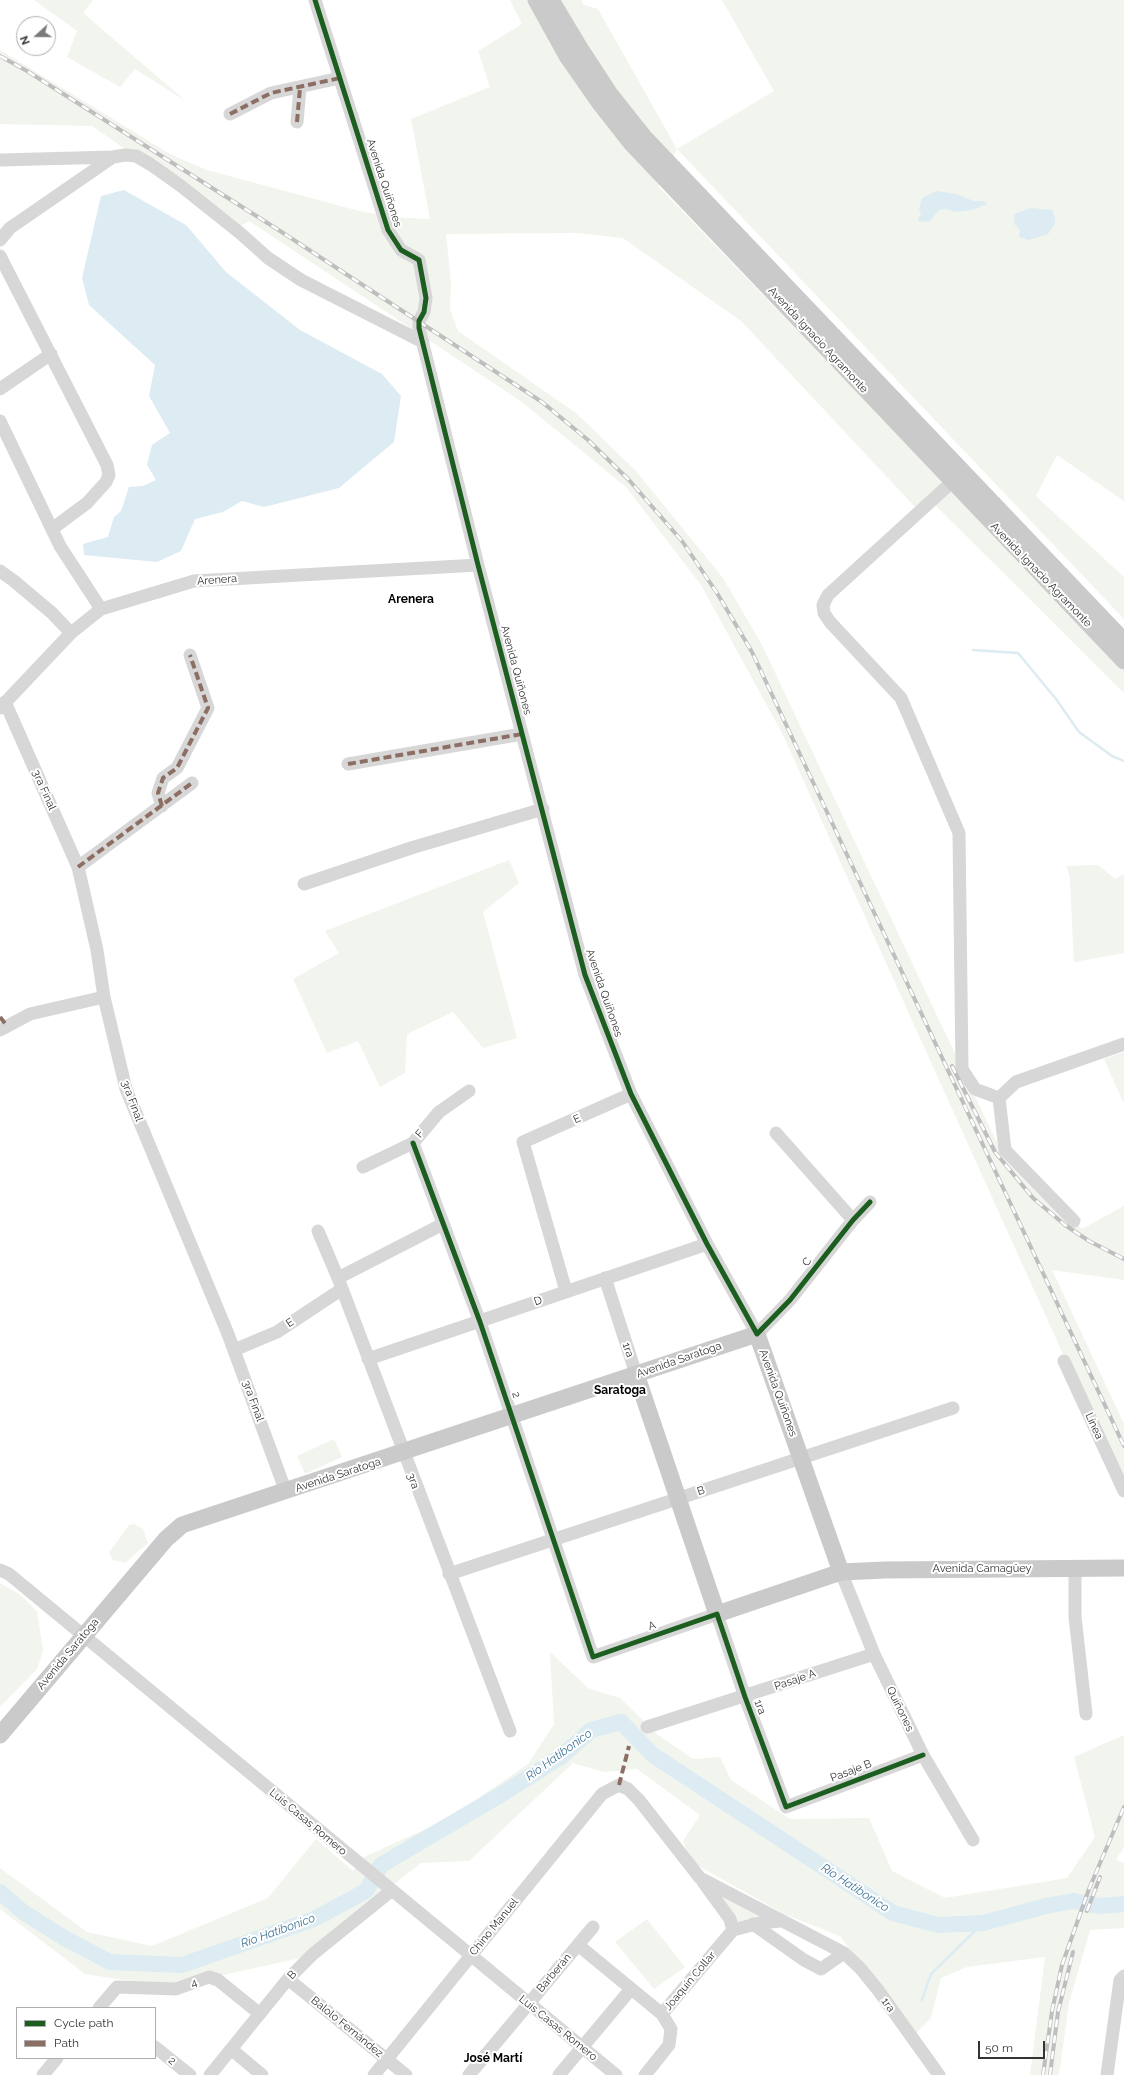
<!DOCTYPE html>
<html>
<head>
<meta charset="utf-8">
<style>
  body { margin:0 }
  #map { position:relative; width:1124px; height:2075px; overflow:hidden; background:#fff; font-family:Raleway,sans-serif }
  canvas { display:block }
  .legend { position:absolute; left:16px; top:2007px; width:140px; height:52px; box-sizing:border-box; background:#fff; border:1px solid #adadad; margin:0; padding:5px 7px; list-style:none; font-size:12px; color:#333 }
  .legend li { display:flex; align-items:center; gap:8px; height:20px }
  .legend b { width:20px; border:1px solid #adadad }
  .north { position:absolute; left:16px; top:16px; width:40px; height:40px; box-sizing:border-box; background:#fff; border:1px solid #adadad; border-radius:50%; rotate:249deg; font-size:11px; font-weight:700; line-height:16px; text-align:center; color:#333 }
  .north::after { content:''; display:block; margin:auto; width:14px; height:18px; background:#7a7a7a; clip-path:polygon(50% 0,100% 100%,50% 72%,0 100%) }
  .scale { position:absolute; left:978px; top:2041px; width:67px; height:18px; box-sizing:border-box; border:2px solid #333; border-top:0; padding-left:5px; font-size:12px; line-height:14px; white-space:nowrap; color:#333; -webkit-text-stroke:3px #fff; paint-order:stroke }
</style>
</head>
<body>
<div id="map">
<canvas width="1124" height="2075"></canvas>
<ul class="legend">
<li><b style="height:5px;background:#1b5e20"></b>Cycle path</li>
<li><b style="height:5px;background:#8d6e63"></b>Path</li>
</ul>
<div class="north">N</div>
<div class="scale">50 m</div>
</div>
<script>
const ctx = document.querySelector('canvas').getContext('2d');
ctx.lineJoin = 'round';
function fillPath(path, color) { ctx.fillStyle = color; ctx.fill(path, 'evenodd'); }
const shape = rows => new Path2D(rows.map(r => 'M' + r).join(''));
function stroke(path, color, width, dash) { ctx.strokeStyle = color; ctx.lineWidth = width; ctx.lineCap = dash ? 'butt' : 'round'; ctx.setLineDash(dash || []); ctx.stroke(path); }
function write(font, color, halo, rows, align = 'center') {
  ctx.font = font + ' Raleway,sans-serif'; ctx.lineWidth = 4; ctx.setLineDash([]); ctx.textBaseline = 'middle'; ctx.strokeStyle = halo; ctx.fillStyle = color; for (const [text, x, y, turn = 0] of rows) {
    ctx.save(); ctx.translate(x, y); ctx.rotate((+turn || 0) * Math.PI / 180); ctx.textAlign = isNaN(turn) ? turn : align; if (halo) ctx.strokeText(text, 0, 0); ctx.fillText(text, 0, 0); ctx.restore();
  }
}
const green = shape([
  [34,0,93,0,83,13,186,101,135,69,120,87,67,57,77,31],
  [510,0,581,0,584,5,598,9,677,149,774,91,722,0,1124,0,1124,501,1057,455,1036,496,1124,577,1124,619,677,149,658,186,1124,670,1124,693,928,498,916,508,741,321,623,238,578,233,446,234,451,283,450,309,458,331,576,413,635,470,723,578,762,645,999,1147,1082,1229,1124,1206,1124,1280,1052,1270,1124,1424,1124,1489,782,733,701,585,626,487,523,403,504,390,249,221,238,227,92,126,0,124,0,50,170,154,207,170,359,211,392,217,430,219,411,119,490,87,478,51,522,24],
  [509,860,519,883,483,912,517,1038,483,1048,453,1012,407,1034,405,1073,380,1087,358,1041,327,1053,293,979,339,953,325,931],
  [1098,865,1115,879,1124,874,1124,953,1074,962,1070,880,1067,866],
  [1124,1052,1124,1104,1104,1059],
  [334,1439,342,1457,305,1474,297,1456],
  [134,1524,143,1529,148,1543,125,1563,113,1560,109,1552,111,1550,129,1525],
  [0,1583,19,1594,37,1611,43,1651,37,1669,0,1707],
  [550,1652,588,1688,620,1698,658,1735,693,1759,720,1757,731,1780,790,1819,869,1818,892,1871,945,1898,1067,1878,1095,1837,1074,1757,1124,1735,1124,1847,1116,1860,1124,1863,1124,1928,1090,1930,1069,2003,1059,2075,1030,2075,1045,1957,967,1967,941,1978,931,2018,914,2035,840,1936,784,1914,690,1861,683,1841,700,1815,637,1769,604,1772,573,1763,469,1861,421,1863,300,1958,169,1987,85,1974,0,1909,0,1868,87,1932,152,1946,268,1898,316,1839,353,1871,364,1857,448,1819,528,1764,554,1724],
  [714,1891,766,1918,737,1923],
  [647,1919,685,1967,654,1989,615,1942]
]);
const water = shape([
  [124,190,186,225,226,272,300,330,382,374,401,396,394,442,339,488,264,507,242,501,223,512,195,519,181,551,157,562,84,555,83,544,108,537,114,517,121,511,129,487,143,486,156,480,147,465,152,445,170,433,149,396,155,365,89,305,82,278,101,196],
  [936,191,956,194,974,201,984,201,987,204,972,210,956,212,946,209,939,210,930,221,919,222,918,218,921,215,919,209,922,198],
  [1031,208,1052,210,1055,218,1055,224,1048,234,1029,240,1019,237,1020,230,1015,225,1014,214]
]);
const stream = shape([
  [973,650,1018,653,1056,699,1079,732,1112,756,1124,761],
  [922,2000,931,1974,983,1923]
]);
const river = shape([
  [0,1892,23,1912,66,1939,110,1962,182,1965,314,1919,366,1891,381,1865,502,1794,562,1756,591,1730,621,1722,653,1755,893,1913,938,1925,983,1923,1046,1906,1073,1901,1099,1906,1124,1904]
]);
const minor = shape([
  [315,0,388,230,401,250,419,260,426,298,424,312,419,321,419,328,478,565,585,975,631,1094,707,1244,757,1334,790,1300,853,1220,870,1202],
  [230,114,271,93,340,78],
  [297,122,300,88],
  [0,160,113,157,125,155,136,156,150,164,181,186,240,233,268,258,301,280,423,342],
  [0,240,10,228,113,157],
  [0,256,107,465,109,475,106,482,87,503,52,529],
  [0,389,51,354],
  [0,421,60,546,101,609],
  [952,482,828,595,823,605,824,613,830,622,901,698,959,833,962,1069,975,1089,999,1098,1016,1082,1124,1044],
  [0,571,14,581,52,613,71,633],
  [5,702,78,867,97,950,104,997,126,1089,228,1334,286,1492],
  [0,708,71,633,101,609,194,581,478,565],
  [348,764,522,734],
  [162,806,158,793,163,778,177,768,208,708,190,655],
  [78,867,192,783],
  [304,884,411,848,543,809],
  [0,1030,30,1014,104,997],
  [999,1098,1005,1150,1074,1221],
  [776,1133,853,1220],
  [413,1143,480,1322,593,1657,717,1614,745,1697,786,1807,923,1755],
  [363,1167,413,1143,439,1112,469,1091],
  [318,1231,338,1278,510,1731],
  [338,1278,443,1224],
  [605,1278,636,1374],
  [566,1291,523,1142,631,1094],
  [234,1350,277,1332,342,1289],
  [368,1359,707,1244],
  [1064,1361,1124,1491],
  [1075,1569,1075,1617,1086,1714],
  [0,1570,9,1574,616,2075],
  [841,1572,874,1654,923,1755,973,1840],
  [449,1574,953,1408],
  [647,1727,874,1654],
  [703,1882,730,1919,733,1930],
  [753,1924,804,1960,821,1969,844,1953],
  [578,1945,662,2014],
  [288,1979,406,2075],
  [99,2008,117,1987,176,1989,209,1977,218,1980,260,2014],
  [155,2047,190,2075],
  [231,2049,262,2075],
  [43,2075,57,2058],
  [210,2075,288,1979,313,1954,391,1891],
  [374,2075,602,1794,619,1785,628,1789,639,1800,700,1878,844,1953,860,1968,878,1990,939,2075],
  [469,2075,593,1927],
  [559,2075,631,1989],
  [645,2075,669,2045,671,2029,662,2014,733,1930,760,1923,780,1921],
  [1107,2075,1120,1980,1124,1976]
]);
const major = shape([
  [536,0,567,56,599,102,632,144,1124,661],
  [551,0,581,50,609,93,644,137,1124,641],
  [636,1374,717,1614,841,1572,885,1570,1124,1568],
  [0,1735,166,1539,182,1525,757,1334,841,1572]
]);
const rail = shape([
  [0,56,27,71,277,229,542,402,588,440,629,480,682,541,717,593,752,652,1124,1446],
  [952,1066,995,1152,1033,1198,1065,1225,1089,1241,1124,1259],
  [1087,1911,1100,1877],
  [1043,2075,1052,2011,1062,1965,1089,1889,1124,1807],
  [1050,2075,1058,2012,1073,1952]
]);
const quiet = shape([
  [230,114,271,93,340,78],
  [297,122,300,88],
  [348,764,522,734],
  [162,806,158,793,163,778,177,768,208,708,190,655],
  [78,867,192,783],
  [0,1017,7,1026],
  [619,1785,629,1746]
]);
const cycleway = shape([
  [315,0,388,230,401,250,419,260,426,298,424,312,419,321,419,328,478,565,585,975,631,1094,707,1244,757,1334,790,1300,853,1220,870,1202],
  [413,1143,480,1322,593,1657,717,1614,745,1697,786,1807,923,1755]
]);
const streetNames = [
  ["Avenida Quiñones",384,183,72],
  ["Avenida Ignacio Agramonte",818,340,47],
  ["Avenida Ignacio Agramonte",1041,575,46],
  ["Arenera",217,580,-4],
  ["Avenida Quiñones",516,670,75],
  ["3ra Final",44,790,66],
  ["Avenida Quiñones",604,993,71],
  ["3ra Final",132,1101,70],
  ["E",577,1119,-24],
  ["F",420,1134,-49],
  ["C",807,1262,-52],
  ["D",538,1301,-20],
  ["E",290,1323,-33],
  ["1ra",628,1350,72],
  ["Avenida Saratoga",679,1360,-19],
  ["Avenida Quiñones",778,1393,70],
  ["2",516,1395,71],
  ["3ra Final",253,1401,70],
  ["Línea",1094,1426,65],
  ["Avenida Saratoga",338,1475,-18],
  ["3ra",413,1481,69],
  ["B",701,1491,-18],
  ["Avenida Camagüey",982,1569],
  ["A",652,1626,-19],
  ["Avenida Saratoga",68,1654,-50],
  ["Pasaje A",795,1680,-19],
  ["1ra",760,1707,69],
  ["Quiñones",900,1709,64],
  ["Pasaje B",851,1771,-21],
  ["Luis Casas Romero",308,1822,40],
  ["Chino Manuel",494,1927,-51],
  ["Barberán",554,1973,-50],
  ["B",292,1975,-47],
  ["Joaquín Collar",690,1981,-50],
  ["4",194,1983,-20],
  ["1ra",888,2005,55],
  ["Balolo Fernández",347,2027,39],
  ["Luis Casas Romero",558,2028,39],
  ["2",172,2061,39]
];
const neighbourhoodNames = [
  ["Arenera",411,599],
  ["Saratoga",620,1390],
  ["José Martí",493,2058]
];
const waterNames = [
  ["Río Hatibonico",559,1755,-36],
  ["Río Hatibonico",855,1888,33],
  ["Río Hatibonico",278,1931,-20]
];
fillPath(green, '#f1f5ed');
fillPath(water, '#ddebf3');
stroke(stream, '#ddebf3', 2.5);
stroke(river, '#ddebf3', 16);
stroke(minor, '#d7d7d7', 13);
stroke(major, '#cacaca', 17);
stroke(rail, '#bebebe', 4);
stroke(rail, '#fff', 2.5, [8]);
stroke(quiet, '#8d6e63', 4, [8, 4]);
stroke(cycleway, '#1b5e20', 5);
write('11px', '#333', '#fff', streetNames);
write('bold 12px', '#000', '#fff', neighbourhoodNames);
write('italic 12px', '#3f7597', '#fff', waterNames);
</script>
</body>
</html>
